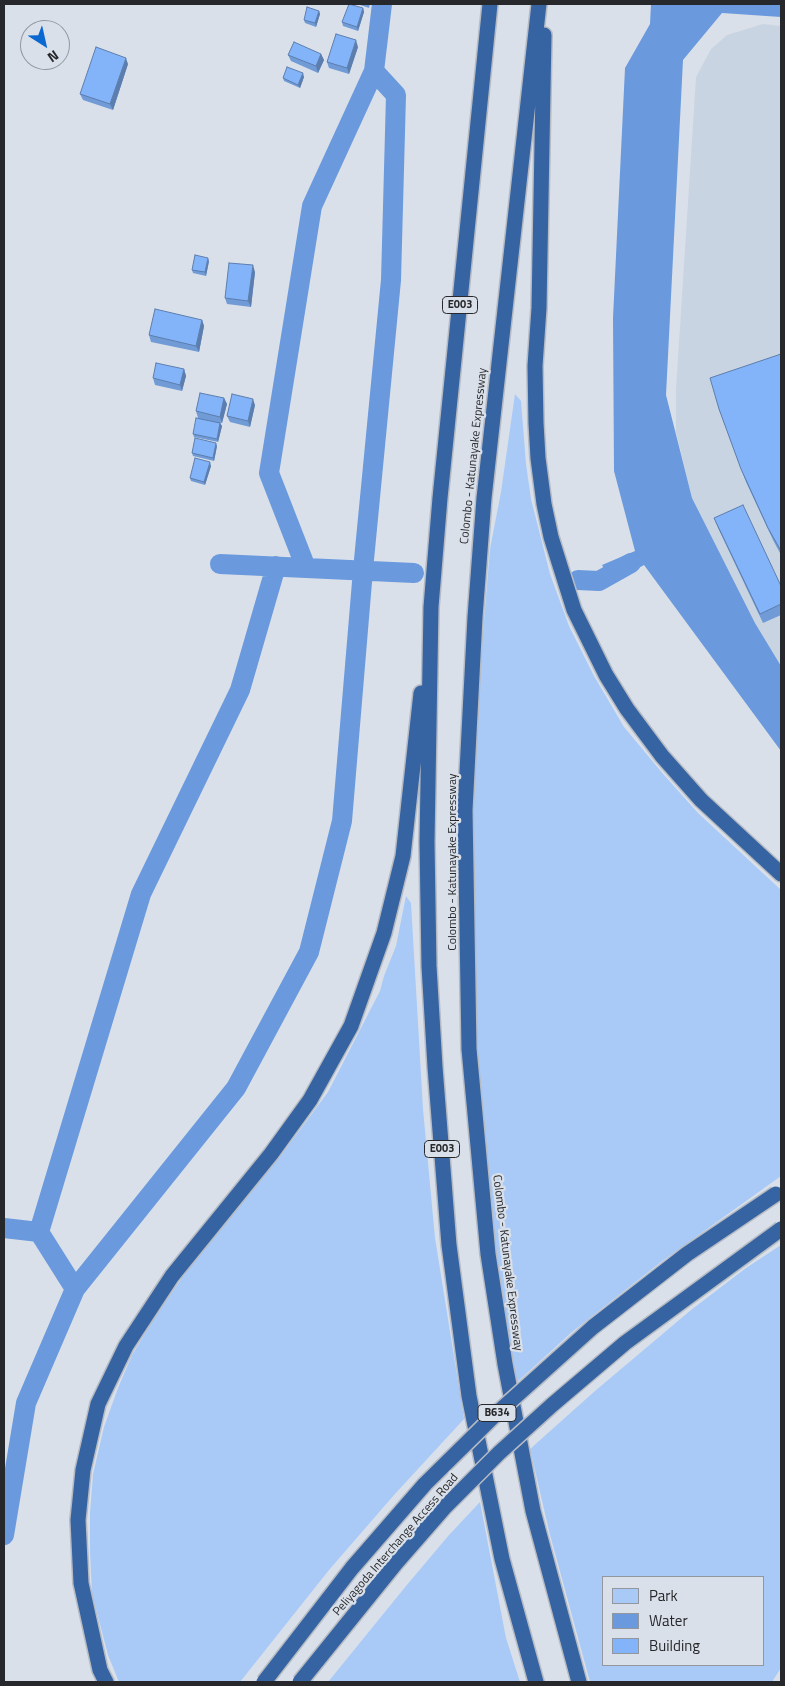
<!DOCTYPE html>
<html>
<head>
<meta charset="utf-8">
<style>
  body { margin:0 }
  #map { position:relative; width:785px; height:1686px; overflow:hidden; background:#dae0e9; font-family:"Titillium Web",sans-serif }
  canvas { display:block }
  .frame { position:absolute; inset:0; border:5px solid #26282b; pointer-events:none }
  .legend { position:absolute; left:602px; top:1576px; width:162px; height:90px; box-sizing:border-box; background:#dae0e9; border:1px solid #92969d; margin:0; padding:6px 9px; list-style:none; font-size:15px; color:#26282b }
  .legend li { display:flex; align-items:center; gap:10px; height:25px }
  .legend b { width:25px; border:1px solid #92969d }
  .north { position:absolute; left:20px; top:20px; width:50px; height:50px; box-sizing:border-box; background:#dae0e9; border:1px solid #92969d; border-radius:50%; rotate:145deg; font-size:14px; font-weight:700; line-height:20px; text-align:center; color:#26282b }
  .north::after { content:''; display:block; margin:auto; width:18px; height:22px; background:#0c68d1; clip-path:polygon(50% 0,100% 100%,50% 72%,0 100%) }
</style>
</head>
<body>
<div id="map">
<canvas width="785" height="1686"></canvas>
<div class="frame"></div>
<ul class="legend">
<li><b style="height:14px;background:#a9caf7"></b>Park</li>
<li><b style="height:14px;background:#6a9add"></b>Water</li>
<li><b style="height:14px;background:#83b4f9"></b>Building</li>
</ul>
<div class="north">N</div>
</div>
<script>
const ctx = document.querySelector('canvas').getContext('2d');
ctx.lineJoin = 'round';
function fillPath(path, color) { ctx.fillStyle = color; ctx.fill(path, 'evenodd'); }
const shape = rows => new Path2D(rows.map(r => 'M' + r).join(''));
function stroke(path, color, width, dash) { ctx.strokeStyle = color; ctx.lineWidth = width; ctx.lineCap = dash ? 'butt' : 'round'; ctx.setLineDash(dash || []); ctx.stroke(path); }
function write(font, color, halo, rows, align = 'center') {
  ctx.font = font + ' "Titillium Web",sans-serif'; ctx.lineWidth = 4.5; ctx.setLineDash([]); ctx.textBaseline = 'middle'; ctx.strokeStyle = halo; ctx.fillStyle = color; for (const [text, x, y, turn = 0] of rows) {
    ctx.save(); ctx.translate(x, y); ctx.rotate((+turn || 0) * Math.PI / 180); ctx.textAlign = isNaN(turn) ? turn : align; if (halo) ctx.strokeText(text, 0, 0); ctx.fillText(text, 0, 0); ctx.restore();
  }
}
const built = shape([
  [763,24,781,26,781,666,755,623,692,498,676,432,676,389,696,77,711,49,727,35]
]);
const green = shape([
  [515,394,521,401,526,464,531,499,550,574,569,626,594,676,624,727,664,775,698,813,781,890,781,1176,661,1262,572,1332,515,1384,492,1221,478,1083,472,884,476,716,490,549,501,492],
  [406,896,411,903,423,1109,435,1238,464,1419,394,1495,329,1570,240,1682,119,1682,108,1655,92,1594,90,1552,90,1513,93,1474,104,1427,118,1388,132,1355,154,1319,186,1272,279,1158,328,1092,380,991,384,976,396,946],
  [781,1245,781,1668,772,1682,590,1682,549,1531,530,1449,595,1391,691,1310,746,1268],
  [604,1577,764,1577,764,1665,604,1665],
  [480,1502,506,1638,520,1682,328,1682,406,1586,449,1535]
]);
const water = shape([
  [651,4,781,4,781,17,722,13,683,60,666,395,692,498,755,623,781,666,781,751,644,565,612,583,602,565,635,551,614,471,613,318,625,68,650,24]
]);
const canal = shape([
  [220,564,414,573],
  [306,568,269,473,312,206,374,71,382,4],
  [578,580,599,581,631,563],
  [4,1228,39,1232,75,1289,26,1403,4,1535],
  [39,1232,141,894,240,690,276,566],
  [75,1289,236,1088,309,952,342,821,363,570,391,280,396,95,374,71]
]);
const highway = shape([
  [490,4,440,498,431,607,427,842,429,966,435,1067,449,1245,469,1396,502,1559,536,1682],
  [539,4,484,498,475,617,465,810,469,1049,488,1254,505,1364,533,1511,579,1682],
  [544,35,539,308,535,366,536,423,538,458,544,504,551,537,574,610,606,675,627,709,662,756,701,800,781,874],
  [106,1682,100,1670,81,1583,78,1520,83,1470,98,1404,126,1346,172,1276,271,1154,310,1100,351,1026,384,933,403,856,421,693]
]);
const highwayBridge = shape([
  [264,1682,352,1568,425,1484,496,1414,593,1327,687,1254,776,1194],
  [300,1682,396,1563,444,1508,499,1453,552,1405,625,1343,781,1229]
]);
const wall = shape([
  [357,4,370,4,369,8],
  [363,8,364,12,358,31,343,26,342,22],
  [319,11,320,14,316,27,305,23,304,20],
  [358,47,349,74,329,68,327,62],
  [321,54,324,60,318,73,291,61,288,55],
  [128,64,113,110,83,100,80,94],
  [304,77,300,88,284,81,283,78],
  [209,261,206,276,193,273,192,270],
  [255,272,251,307,227,304,225,298],
  [202,320,204,326,199,352,151,342,149,335],
  [781,354,781,555,773,540,746,482,719,409],
  [184,369,186,376,182,391,155,385,153,378],
  [224,398,227,404,222,423,220,423,222,426,218,442,194,437,193,434,198,418,196,411],
  [255,405,250,427,230,422,227,416],
  [217,446,214,461,193,456,192,453],
  [211,466,205,485,191,481,190,478],
  [714,518,781,586,781,615,763,623,718,528]
]);
const shadedWall = shape([
  [363,8,364,12,358,31,357,27],
  [319,11,320,14,316,27,315,23],
  [356,40,358,47,349,74,347,68],
  [321,54,324,60,318,73,316,66],
  [126,58,128,64,113,110,110,104],
  [303,73,304,77,300,88,298,85],
  [208,258,209,261,206,276,205,272],
  [253,265,255,272,251,307,248,301],
  [202,320,204,326,199,352,196,346],
  [184,369,186,376,182,391,180,385],
  [224,398,227,404,222,423,220,417],
  [253,399,255,405,250,427,248,421],
  [220,423,222,426,218,442,217,439],
  [216,443,217,446,214,461,213,458],
  [210,462,211,466,205,485,204,482]
]);
const building = shape([
  [349,4,363,8,357,27,342,22,349,4],
  [307,7,319,11,315,23,304,20,307,7],
  [336,34,356,40,347,68,327,62,336,34],
  [294,42,321,54,316,66,288,55,294,42],
  [96,47,126,58,110,104,80,94,96,47],
  [287,67,303,73,298,85,283,78,287,67],
  [195,255,208,258,205,272,192,270,195,255],
  [229,263,253,265,248,301,225,298,229,263],
  [155,309,202,320,196,346,149,335,155,309],
  [781,354,781,551,768,528,741,469,719,409,710,378,781,354],
  [156,363,184,369,180,385,153,378,156,363],
  [200,393,224,398,220,417,196,411,200,393],
  [232,394,253,399,248,421,227,416,232,394],
  [196,418,220,423,217,439,193,434,196,418],
  [195,438,216,443,213,458,192,453,195,438],
  [195,458,210,462,204,482,190,478,195,458],
  [743,505,781,586,781,604,760,614,714,518,743,505]
]);
const shields = [
  [460,305,35],
  [442,1149,35],
  [497,1413,38]
];
const shieldNames = [
  ["E003",460,305],
  ["E003",442,1149],
  ["B634",497,1413]
];
const streetNames = [
  ["Colombo - Katunayake Expressway",474,456,-84],
  ["Colombo - Katunayake Expressway",453,862,-90],
  ["Colombo - Katunayake Expressway",507,1263,83],
  ["Peliyagoda Interchange Access Road",396,1545,-49]
];
fillPath(built, '#c9d4e3');
fillPath(green, '#a9caf7');
fillPath(water, '#6a9add');
stroke(canal, '#6a9add', 20);
stroke(highway, '#b6bbc3', 18);
stroke(highway, '#3664a3', 15);
stroke(highwayBridge, '#b6bbc3', 18, []);
stroke(highwayBridge, '#3664a3', 15);
fillPath(wall, '#719bd6');
fillPath(shadedWall, '#5c7eae');
fillPath(building, '#83b4f9');
stroke(building, '#5c7eae', 1);
for (const [x, y, w] of shields) { const box = new Path2D(); box.roundRect(x - w / 2, y - 8.5, w, 17, 4); ctx.fillStyle = '#dae0e9'; ctx.fill(box); stroke(box, '#26282b', 1); }
write('bold 11px', '#26282b', null, shieldNames);
write('12px', '#26282b', '#dae0e9', streetNames);
</script>
</body>
</html>
